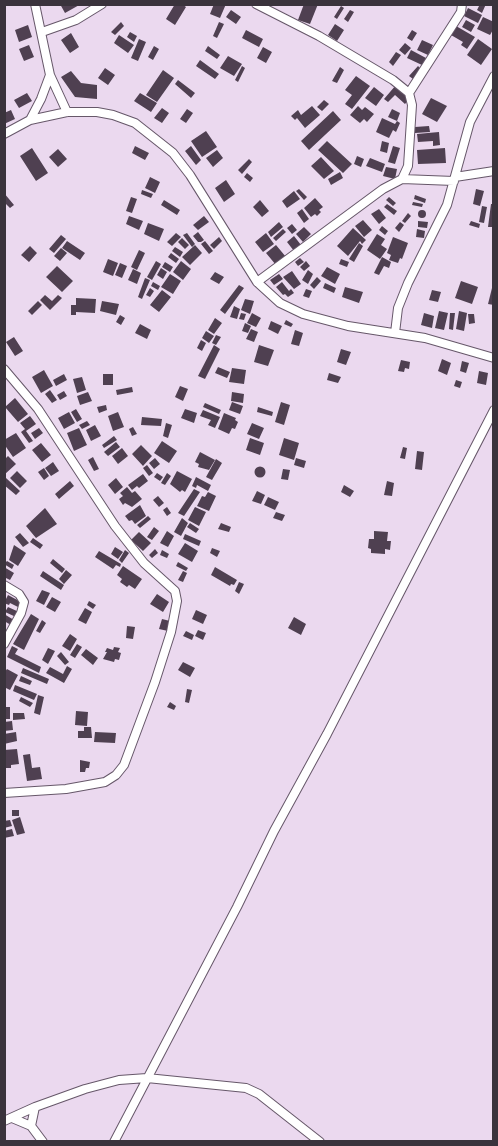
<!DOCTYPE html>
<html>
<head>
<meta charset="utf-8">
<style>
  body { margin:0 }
  #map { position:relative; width:498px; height:1146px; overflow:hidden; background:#ebd9ef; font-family:"PT Serif",serif }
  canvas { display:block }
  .frame { position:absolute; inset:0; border:6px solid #3a333c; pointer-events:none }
</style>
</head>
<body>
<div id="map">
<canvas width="498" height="1146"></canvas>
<div class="frame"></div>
</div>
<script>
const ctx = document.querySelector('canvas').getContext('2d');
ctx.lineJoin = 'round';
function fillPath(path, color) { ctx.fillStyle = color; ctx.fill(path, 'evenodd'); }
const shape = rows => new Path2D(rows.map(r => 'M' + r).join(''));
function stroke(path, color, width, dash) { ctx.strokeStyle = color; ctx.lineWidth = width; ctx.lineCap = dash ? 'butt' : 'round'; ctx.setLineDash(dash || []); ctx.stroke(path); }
const building = shape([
  [60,4,81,4,65,13],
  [175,4,182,4,186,7,175,25,166,19],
  [214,4,226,4,220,18,210,14],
  [304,4,318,4,310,24,298,20],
  [480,4,486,4,482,13,477,10],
  [341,6,344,8,337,19,334,17],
  [468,8,482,15,478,23,464,16],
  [231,10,241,17,236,24,226,17],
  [350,10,354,12,348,22,344,19],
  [483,17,494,22,494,28,490,35,477,29],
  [466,20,475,25,471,32,462,27],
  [121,22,124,26,115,35,111,32],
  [219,22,224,24,217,38,213,36],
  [335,24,344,30,337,41,328,35],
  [28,25,32,37,19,42,15,30],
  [456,26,475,37,467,49,461,45,463,42,451,35],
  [246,30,263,39,259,47,242,38],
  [412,30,417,33,412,41,407,38],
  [130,32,137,36,134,42,127,37],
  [71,33,79,47,70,53,61,40],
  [119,35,134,45,128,53,114,43],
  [139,39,146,42,138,61,131,58],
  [478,39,492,49,481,65,467,55],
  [422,40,433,45,428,55,417,50],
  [405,43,411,48,405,55,399,50],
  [29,45,34,57,24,61,19,49],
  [154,46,159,49,153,60,148,57],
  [208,46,220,55,217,59,205,51],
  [263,47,272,52,266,63,257,58],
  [411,50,426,58,422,65,407,58],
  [396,52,401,55,393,66,389,62],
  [228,56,242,64,234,76,220,68],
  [200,60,219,74,215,79,196,66],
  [242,66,245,68,238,82,235,80],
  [418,66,421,69,413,79,409,76],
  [340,67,344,70,337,83,332,81],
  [105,68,115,75,108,85,98,78],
  [163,70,174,78,157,102,146,95],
  [71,71,81,83,97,85,97,99,75,97,61,77],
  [356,76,370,86,352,109,345,104,352,95,345,90],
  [178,80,195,93,191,98,175,84],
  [396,85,411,97,405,104,395,95,388,102,384,99],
  [374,87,384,95,376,106,365,98],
  [27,93,32,101,19,108,14,100],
  [140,93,157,103,151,112,134,101],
  [431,98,447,106,437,122,422,114],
  [324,100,329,104,322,111,317,107],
  [312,106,320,115,305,128,297,118,295,120,291,116,298,110,301,115],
  [358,106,362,110,365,107,374,114,367,122,364,119,360,123,350,115],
  [162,108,169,113,162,123,154,118],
  [187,109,193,113,186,123,180,119],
  [392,109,400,113,397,121,388,117],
  [11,110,15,119,4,124,4,113],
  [333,111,341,120,309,150,301,141],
  [382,118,395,124,397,121,400,123,396,132,393,130,389,138,376,132],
  [429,126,430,132,415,133,415,127],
  [206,131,217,147,202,157,191,141],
  [439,132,440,145,433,146,433,141,418,142,417,134],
  [327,141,352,164,343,173,318,150],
  [382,141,389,143,387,153,380,151],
  [135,146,149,153,145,160,132,153],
  [191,146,201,160,196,165,185,151],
  [393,146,400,148,395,164,388,162],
  [32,148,48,173,36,181,20,156],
  [445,148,446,163,418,164,417,150],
  [58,149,67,159,58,167,49,157],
  [217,150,223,158,213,167,206,158],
  [357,156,364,159,361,167,354,164],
  [321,157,334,171,324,179,311,166],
  [370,158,385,164,382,172,366,166],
  [249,159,252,162,242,174,238,170],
  [386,167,397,169,395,179,383,176],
  [340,172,343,178,331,185,328,179],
  [247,173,253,178,250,182,244,177],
  [150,177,160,182,155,193,145,188],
  [226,180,235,194,224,202,215,188],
  [299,189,307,197,304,200,296,191],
  [476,189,484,191,480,206,473,204],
  [142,190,153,194,151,198,141,194],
  [294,191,300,199,287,208,282,201],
  [4,193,14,205,10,208,4,202],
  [415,195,426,199,425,203,414,199],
  [131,197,137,199,132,213,126,211],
  [389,197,396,203,393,206,386,200],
  [315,198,323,207,319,210,321,212,317,216,315,214,311,217,304,208],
  [164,200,180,210,177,215,161,205],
  [260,200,269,211,262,217,253,207],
  [413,202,423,204,422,207,412,205],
  [387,204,397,211,394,215,384,207],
  [491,204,494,204,494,227,488,227],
  [482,206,487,207,484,223,479,222],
  [302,209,309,219,304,223,297,213],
  [379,209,386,218,379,224,371,214],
  '418 214a4 4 0 1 1 8 0a4 4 0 1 1-8 0Z',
  [408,213,411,216,405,223,402,221],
  [129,216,143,221,139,230,126,224],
  [204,216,209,222,198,230,193,225],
  [363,220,372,230,364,237,355,226],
  [418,221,428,222,427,228,418,227],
  [471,221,480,224,479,228,469,225],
  [279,222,283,227,271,237,268,232],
  [400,222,404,225,399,232,395,228],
  [148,223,164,229,159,241,144,234],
  [292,224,297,230,292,234,287,228],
  [382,226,388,231,385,235,379,230],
  [304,227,311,234,303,242,296,234],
  [353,228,366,240,362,244,360,241,348,256,337,246],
  [283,229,286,232,276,241,273,238],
  [417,229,425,231,424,238,416,237],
  [198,232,204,240,201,242,198,242,193,236],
  [176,233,181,237,177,241,176,240,177,241,172,246,167,242],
  [187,233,195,244,192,247,183,235],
  [266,233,274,244,263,252,255,242],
  [377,234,385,239,381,245,387,249,380,259,367,250],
  [61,235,66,239,54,253,49,249],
  [294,236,301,245,294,251,287,242],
  [219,237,222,241,214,249,210,245],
  [393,237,408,243,402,259,400,258,398,263,389,260,391,255,387,253],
  [182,238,189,245,185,249,178,242],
  [67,241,85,253,80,260,62,248],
  [205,241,213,251,209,254,201,244],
  [359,243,363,246,354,262,349,259],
  [195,245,202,253,190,265,182,257],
  [276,245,286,257,276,265,266,253],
  [30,246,37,253,29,262,21,255],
  [175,247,183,252,180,257,172,251],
  [61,248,67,253,60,261,54,256],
  [139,250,145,253,137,270,131,267],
  [171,253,179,259,176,263,168,257],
  [382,257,391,262,389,268,384,266,379,275,374,273],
  [300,258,304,262,298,266,295,262],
  [108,259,118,263,113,276,103,272],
  [341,259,349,262,347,267,339,264],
  [156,261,161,264,152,280,147,277],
  [181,261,191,269,183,280,173,272],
  [306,261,310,266,304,271,300,267],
  [165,262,173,267,170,272,162,267],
  [120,263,127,266,122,278,115,275],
  [57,266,73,281,62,292,46,277],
  [327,267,340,274,335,284,321,276],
  [161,268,167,272,163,279,157,275],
  [133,269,141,273,137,284,128,280],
  [308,270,313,274,308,284,302,280],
  [292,271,301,284,294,289,283,277],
  [215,272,224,277,219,284,210,279],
  [170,274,181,281,173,294,161,287],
  [279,274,283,279,274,285,270,280],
  [317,277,321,281,314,289,310,285],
  [145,278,150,280,142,299,138,297],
  [461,281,478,287,472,304,455,298],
  [153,282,160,286,158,290,151,286],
  [282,282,289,291,291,289,294,293,288,297,285,294,283,295,276,287],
  [325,283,336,288,334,293,323,288],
  [493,284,494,284,494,305,488,304],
  [239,285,244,288,225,314,220,310],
  [345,287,363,292,359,303,342,297],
  [150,288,154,291,150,297,146,295],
  [306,289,312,291,309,298,303,296],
  [162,290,171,297,159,312,150,305],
  [432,290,441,292,438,302,429,300],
  [45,295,52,301,58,295,62,298,50,310,40,300],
  [76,298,96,299,95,313,76,312,76,315,71,315,71,305,76,305],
  [245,299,254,301,250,314,241,310],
  [38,301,42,305,32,315,28,311],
  [102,301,119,304,116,315,100,311],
  [234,306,240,309,237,319,230,317],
  [439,311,448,313,444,330,435,328],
  [459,311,467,313,464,331,456,329],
  [241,313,246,314,244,320,239,319],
  [252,313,261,318,256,327,247,323],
  [424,313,434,316,432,328,421,325],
  [450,313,455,313,453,330,449,329],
  [468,314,474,314,475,323,469,324],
  [120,315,125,318,121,325,116,322],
  [215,318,222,323,214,334,208,330],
  [286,320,293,324,291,327,284,324],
  [271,321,282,326,278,334,268,329],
  [245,323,251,326,248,333,242,331],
  [140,324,151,330,147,339,135,333],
  [251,329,258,332,254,342,246,339],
  [295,330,303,333,299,346,291,344],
  [206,331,214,336,209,343,202,338],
  [216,335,221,337,216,345,212,343],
  [14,337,23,351,15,356,6,342],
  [201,340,206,343,202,351,197,348],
  [214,345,220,349,205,379,198,376],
  [259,345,274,350,268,366,254,362],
  [341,349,351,352,346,365,337,362],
  [442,359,451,363,447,375,438,371],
  [401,360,410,362,409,369,405,368,404,372,398,371],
  [462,361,469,363,466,373,460,371],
  [218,367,230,372,227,378,215,373],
  [232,368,246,370,244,384,229,382],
  [44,370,53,386,41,393,32,377],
  [479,371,488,373,486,385,477,383],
  [329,373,341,377,338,383,327,380],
  [64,374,67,380,56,386,53,380],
  [103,374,113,374,113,385,103,385],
  [82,377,86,390,77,393,73,379],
  [456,380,462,382,460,388,454,386],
  [180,386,188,389,183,401,175,397],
  [132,387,133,392,117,395,116,390],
  [50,390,57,400,52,403,45,394],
  [64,391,67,396,60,400,57,395],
  [88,392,92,401,80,405,77,396],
  [232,392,244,394,243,403,231,401],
  [15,398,28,414,18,422,5,407],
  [232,402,243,406,240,414,229,410],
  [281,402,290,405,284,425,275,422],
  [205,403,221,410,219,414,203,407],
  [106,405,107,410,99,413,97,407],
  [258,407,273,412,272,416,257,412],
  [76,409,82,419,77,422,71,412],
  [185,409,197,413,194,423,181,418],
  [203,410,220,417,215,428,208,425,211,420,200,416],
  [69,412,75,423,64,429,58,418],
  [118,412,124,427,113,431,108,416],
  [224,413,236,418,235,420,238,422,235,429,232,428,229,434,218,429],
  [30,416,36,424,26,431,33,441,29,443,21,432,25,429,20,423],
  [142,417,162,419,161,426,141,425],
  [87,421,90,425,82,429,79,425],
  [166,423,172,425,168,438,163,436],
  [252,423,264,428,259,439,247,434],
  [95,425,101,436,91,441,86,430],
  [133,427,137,434,132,436,129,429],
  [39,428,43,433,35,439,31,433],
  [79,428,87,445,74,451,67,433],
  [16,433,26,448,13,457,4,444,4,440],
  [114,436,117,440,104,448,102,445],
  [250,438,264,443,260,455,246,450],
  [284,438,299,443,294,460,279,455],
  [162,441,177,451,169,463,154,453],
  [116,442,120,447,108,456,104,452],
  [41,443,51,455,42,462,32,450],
  [141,445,152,456,143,466,132,454],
  [403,447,407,448,405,459,400,458],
  [122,448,128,456,118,464,112,456],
  [417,451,424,452,422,470,415,469],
  [200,452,215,460,209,470,198,467,199,464,195,462],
  [8,456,16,464,4,475,4,460],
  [93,457,99,469,94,471,88,460],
  [155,458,160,464,154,469,149,463],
  [296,458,306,461,304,468,294,465],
  [216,459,222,463,212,480,206,477],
  [53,462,59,471,51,476,45,468],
  [147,465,153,473,149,476,143,468],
  '254.5 472a5.5 5.5 0 1 1 11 0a5.5 5.5 0 1 1-11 0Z',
  [44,468,49,476,44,480,38,472],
  [283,469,290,470,288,480,281,479],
  [17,471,27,481,20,488,10,478],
  [177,471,192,479,185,492,182,490,180,492,170,484],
  [157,473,163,477,160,481,154,477],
  [167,473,171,476,165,485,161,483],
  [143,474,148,481,139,488,137,486,132,490,128,485],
  [196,477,211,485,208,491,197,485,196,488,192,486],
  [6,478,20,491,16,495,4,485],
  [116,478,123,487,115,494,108,485],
  [70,481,74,486,59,499,55,494],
  [387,481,394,483,392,496,384,495],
  [344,485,354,491,350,497,341,492],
  [127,487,132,493,135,491,142,499,132,507,125,503,123,505,119,499,123,496,120,493],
  [194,489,200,492,184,516,178,513],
  [257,491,265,495,261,504,252,501],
  [208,492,216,496,209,511,197,506,202,496,205,497],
  [158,496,164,503,159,507,153,500],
  [268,497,279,502,275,510,264,505],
  [140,505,146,516,135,524,132,520,129,521,125,516],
  [167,507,171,513,167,516,163,510],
  [195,507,206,512,199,526,188,520],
  [45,508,57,524,36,538,26,526],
  [276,512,285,515,282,521,273,518],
  [148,516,151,519,140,528,137,525],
  [182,518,188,523,181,536,174,532],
  [190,523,199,529,196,533,187,527],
  [221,523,231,527,229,532,218,529],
  [154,527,159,531,152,540,147,537],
  [167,531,174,536,168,547,160,543],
  [374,531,388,532,387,541,391,541,390,550,385,549,385,554,371,553,371,549,368,548,369,539,374,539],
  [139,532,151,543,143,551,131,540],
  [20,533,29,543,23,547,15,537],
  [185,534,201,541,199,546,183,539],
  [33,538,43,545,40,549,30,542],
  [185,543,198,551,192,562,178,554],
  [14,545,26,553,18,566,9,560],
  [115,547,123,552,118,559,111,554],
  [212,548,220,551,217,557,210,553],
  [155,549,158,553,152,558,149,555],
  [125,550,129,553,122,563,119,560],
  [162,550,169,554,167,558,160,555],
  [99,551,121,564,120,567,116,565,113,569,95,557],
  [53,559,65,569,62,573,50,563],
  [7,561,14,565,12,569,4,564],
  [178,562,188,568,186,571,176,566],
  [123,566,142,579,135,589,129,585,127,587,120,582,122,579,117,575],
  [4,567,14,573,10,580,4,577],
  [215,567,237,580,234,585,231,584,230,586,211,575],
  [66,570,72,575,64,584,59,579],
  [43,571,64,585,61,590,40,576],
  [183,571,187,573,183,582,178,580],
  [239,582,244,584,239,594,235,591],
  [42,590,50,593,44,605,36,601],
  [157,594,169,602,163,612,150,604],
  [8,595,21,602,18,607,10,603,9,605,4,603],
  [52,597,61,602,55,612,46,607],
  [89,601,96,605,93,609,87,605],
  [8,607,19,612,16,617,5,612],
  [85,608,92,612,86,624,78,620],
  [196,610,207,615,203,624,192,619],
  [4,614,14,620,11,625,4,621],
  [31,614,39,619,24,650,13,644],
  [294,617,306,624,301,635,288,628],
  [162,619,170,621,168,631,159,629],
  [42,620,46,623,40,633,36,631],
  [127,626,135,627,133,639,126,638],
  [198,630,206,633,203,640,195,636],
  [186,631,194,635,192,640,183,636],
  [70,634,77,639,70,651,62,646],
  [77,644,82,647,75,658,70,655],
  [12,646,18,649,15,654,41,667,39,673,7,657],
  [114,647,120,648,118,652,121,653,119,660,115,659,114,662,103,659,107,652,105,652,107,648,113,650],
  [48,648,55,651,48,664,42,660],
  [86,649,98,658,93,665,81,655],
  [61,652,69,662,65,665,57,656],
  [183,662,195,668,190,677,178,670],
  [67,666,72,669,64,683,46,673,50,667,63,674],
  [23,668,49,679,47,684,21,673],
  [7,669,18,675,10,690,4,687,4,673],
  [21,676,32,681,30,685,19,681],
  [15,685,37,694,34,700,13,691],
  [187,689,192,690,189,703,185,702],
  [38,695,44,697,40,715,34,713],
  [21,697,33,703,30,707,19,701],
  [170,702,176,706,174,710,167,707],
  [4,707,10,707,10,719,4,719],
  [76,711,88,712,87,726,75,725],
  [13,713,24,713,25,719,13,720],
  [12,721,13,730,4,731,4,722],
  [84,727,91,727,92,738,78,738,78,731,84,731],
  [16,732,17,741,4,744,4,734],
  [95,732,116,733,115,743,94,742],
  [17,749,19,764,11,765,11,768,4,768,4,750],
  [30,754,32,768,40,767,42,779,27,781,23,755],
  [80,760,90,762,89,768,86,768,85,772,80,772],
  [12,810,19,810,19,816,12,816],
  [20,817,25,833,17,835,12,820],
  [10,820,12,826,4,828,4,821],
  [12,829,14,836,4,838,4,831]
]);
const minor = shape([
  [35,4,50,75,67,112],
  [256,4,319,36,393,80,409,93,412,105,408,166,402,179,383,189,257,282],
  [42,32,76,20,102,4],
  [409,93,461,12,462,4],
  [30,120,41,99,50,75],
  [4,134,30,120,67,112,97,112,113,115,135,123,173,153,190,175,257,282,280,303,303,314,348,326,425,338,494,358],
  [455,177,494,171],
  [402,179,454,181],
  [395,333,398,308,408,283,447,205,470,122,494,76],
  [4,369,38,409,115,526,144,563,175,591,177,601,171,632,155,682,124,765,116,775,105,782,66,789,4,793],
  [4,585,19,594,24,602,21,613,4,644],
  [12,1118,31,1126,43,1142],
  [4,1121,35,1107,85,1089,119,1080,147,1078,246,1088,259,1094,320,1142],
  [31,1126,35,1107],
  [114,1142,237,907,274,831,327,734,494,410]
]);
fillPath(building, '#4f4051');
stroke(minor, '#665769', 10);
stroke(minor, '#fff', 8);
</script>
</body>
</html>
